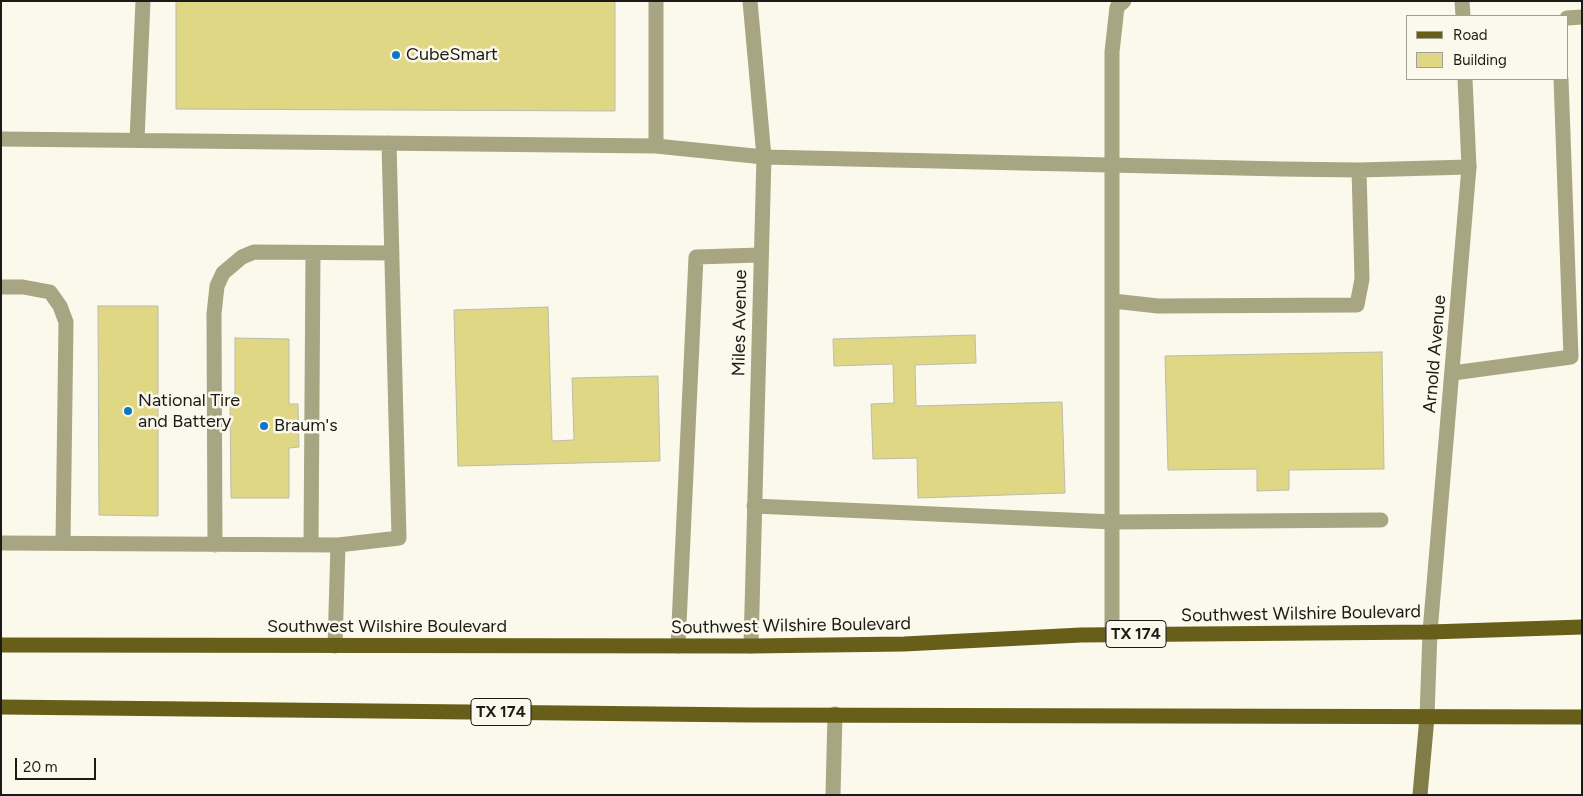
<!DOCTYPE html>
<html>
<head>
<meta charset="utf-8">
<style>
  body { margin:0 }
  #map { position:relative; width:1583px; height:796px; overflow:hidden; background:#fbf9ec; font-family:Figtree,sans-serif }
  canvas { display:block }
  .frame { position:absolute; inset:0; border:2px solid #1b1a16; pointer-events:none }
  .legend { position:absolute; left:1406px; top:15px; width:162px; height:65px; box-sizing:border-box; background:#fbf9ec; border:1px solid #a1a096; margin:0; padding:6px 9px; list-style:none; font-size:15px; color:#1b1a16 }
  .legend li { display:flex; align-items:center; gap:10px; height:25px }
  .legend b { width:25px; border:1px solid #a1a096 }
  .scale { position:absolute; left:15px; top:758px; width:81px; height:22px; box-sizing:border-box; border:2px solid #1b1a16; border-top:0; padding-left:6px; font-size:15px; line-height:18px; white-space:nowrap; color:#1b1a16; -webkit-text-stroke:4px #fbf9ec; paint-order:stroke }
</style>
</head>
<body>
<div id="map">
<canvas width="1583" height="796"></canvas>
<div class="frame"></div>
<ul class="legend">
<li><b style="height:6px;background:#675f19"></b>Road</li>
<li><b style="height:14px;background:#e0d785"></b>Building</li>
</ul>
<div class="scale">20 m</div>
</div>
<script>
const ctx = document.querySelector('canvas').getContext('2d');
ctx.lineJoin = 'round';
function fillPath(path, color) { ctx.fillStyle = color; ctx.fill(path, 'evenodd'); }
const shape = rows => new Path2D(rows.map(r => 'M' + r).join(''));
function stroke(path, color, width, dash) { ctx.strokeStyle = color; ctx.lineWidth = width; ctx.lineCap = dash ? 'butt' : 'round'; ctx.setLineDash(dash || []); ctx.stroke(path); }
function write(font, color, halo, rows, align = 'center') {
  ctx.font = font + ' Figtree,sans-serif'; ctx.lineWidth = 5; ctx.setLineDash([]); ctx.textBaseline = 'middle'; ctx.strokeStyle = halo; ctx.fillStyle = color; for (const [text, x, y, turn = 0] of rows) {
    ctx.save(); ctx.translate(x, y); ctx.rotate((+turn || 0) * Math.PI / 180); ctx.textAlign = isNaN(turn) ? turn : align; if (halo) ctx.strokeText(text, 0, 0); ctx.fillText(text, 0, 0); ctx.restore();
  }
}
const building = shape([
  [176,1,615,1,615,111,176,109,176,1],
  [98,306,158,306,158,516,99,515,98,306],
  [548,307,552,441,574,440,572,378,658,376,660,461,458,466,454,310,548,307],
  [975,335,976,363,915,365,916,406,1062,402,1065,493,918,498,917,458,873,459,871,404,894,403,893,364,834,366,833,339,975,335],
  [235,338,289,339,289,404,298,404,299,447,289,448,289,498,231,498,230,400,235,400,235,338],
  [1382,352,1384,469,1289,470,1289,490,1257,491,1257,469,1168,470,1165,356,1382,352]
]);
const lane = shape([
  [656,1,656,146],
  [1567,18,1582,17],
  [1,139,656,146,764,157,1282,169,1359,170,1469,167],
  [137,140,143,1],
  [1,287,23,287,50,292,60,306,66,322,63,543],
  [1113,301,1158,306,1357,305,1362,279,1359,170],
  [1453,373,1571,357,1561,79],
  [754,506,1113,522,1381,520],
  [1,543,338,545,335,646],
  [215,545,214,314,217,286,223,273,242,257,254,252,392,253],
  [311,545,313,253],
  [338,545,399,538,389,143],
  [1112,635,1112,52,1117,7,1124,1],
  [678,646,696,257,760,255],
  [833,795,835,714]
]);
const street = shape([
  [750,1,764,157,751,646],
  [1462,1,1463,16],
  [1427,717,1430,632,1469,167,1465,79]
]);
const secondary = shape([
  [1420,795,1427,717]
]);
const primary = shape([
  [1,645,751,646,904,644,1081,635,1430,632,1582,627],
  [1,707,751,715,1582,717]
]);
const markers = [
  [396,55,5,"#0c78c3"],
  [128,411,5,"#0c78c3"],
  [264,426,5,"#0c78c3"]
];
const shields = [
  [1136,634,60],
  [501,712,60]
];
const shieldNames = [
  ["TX 174",1136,634],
  ["TX 174",501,712]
];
const poiNames = [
  ["CubeSmart",406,55],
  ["National Tire",138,401],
  ["and Battery",138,422],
  ["Braum's",274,426]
];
const streetNames = [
  ["Miles Avenue",740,323,-89],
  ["Arnold Avenue",1435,354,-85],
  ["Southwest Wilshire Boulevard",1301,614,-1],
  ["Southwest Wilshire Boulevard",791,626,-1],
  ["Southwest Wilshire Boulevard",387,627]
];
fillPath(building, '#e0d785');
stroke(building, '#bcbbae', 1);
stroke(lane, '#a8a583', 15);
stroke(street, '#a8a583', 15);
stroke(secondary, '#827c49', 15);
stroke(primary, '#675f19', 15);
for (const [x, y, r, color] of markers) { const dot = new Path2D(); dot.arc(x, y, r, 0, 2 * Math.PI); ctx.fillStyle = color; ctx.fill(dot); stroke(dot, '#fbf9ec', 2); }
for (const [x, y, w] of shields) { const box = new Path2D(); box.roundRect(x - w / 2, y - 13.5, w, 27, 4); ctx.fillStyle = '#fbf9ec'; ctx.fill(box); stroke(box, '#1b1a16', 1); }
write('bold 16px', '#1b1a16', null, shieldNames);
write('18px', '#1b1a16', '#fbf9ec', poiNames, 'left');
write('18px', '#1b1a16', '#fbf9ec', streetNames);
</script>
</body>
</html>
